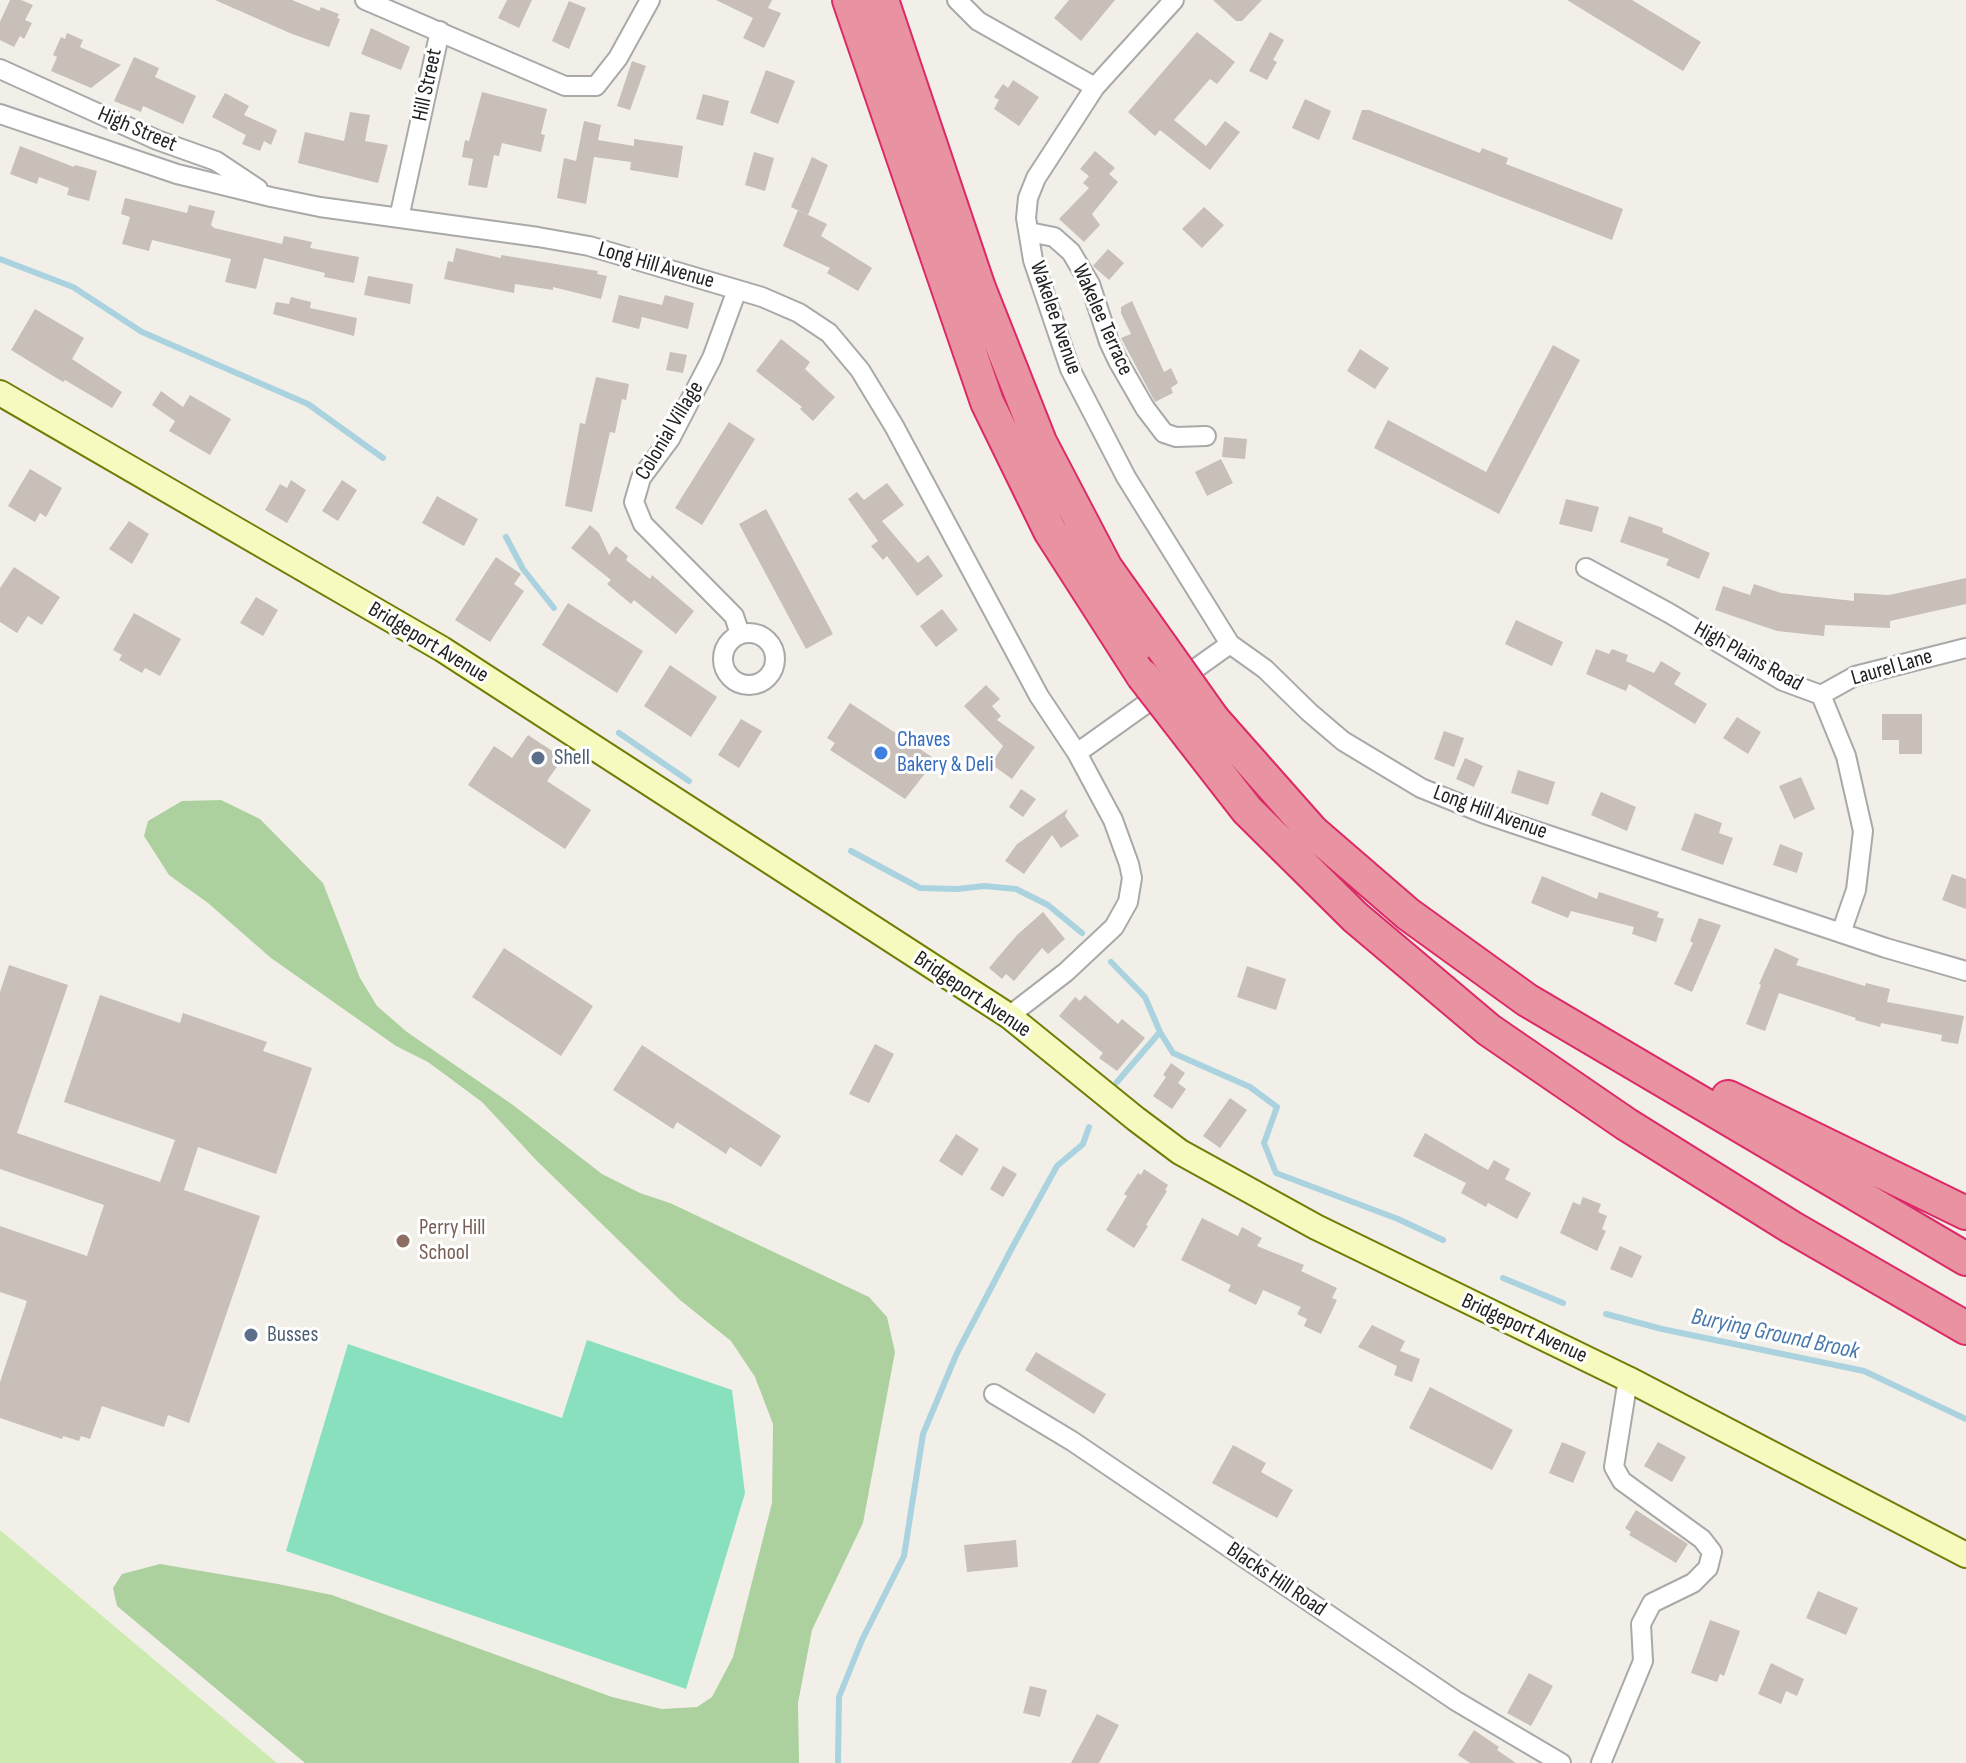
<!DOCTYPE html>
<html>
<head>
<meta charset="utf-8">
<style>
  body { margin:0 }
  canvas { display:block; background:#f2efe9 }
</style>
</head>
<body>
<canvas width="1966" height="1763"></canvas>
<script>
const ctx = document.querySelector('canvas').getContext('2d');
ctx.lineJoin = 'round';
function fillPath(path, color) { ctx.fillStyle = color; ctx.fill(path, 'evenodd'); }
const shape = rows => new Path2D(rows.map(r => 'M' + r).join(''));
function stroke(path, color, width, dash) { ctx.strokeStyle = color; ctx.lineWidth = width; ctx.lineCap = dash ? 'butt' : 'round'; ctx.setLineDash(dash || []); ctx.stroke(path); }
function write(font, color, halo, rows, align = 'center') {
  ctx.font = font + ' "Sofia Sans Condensed",sans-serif'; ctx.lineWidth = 6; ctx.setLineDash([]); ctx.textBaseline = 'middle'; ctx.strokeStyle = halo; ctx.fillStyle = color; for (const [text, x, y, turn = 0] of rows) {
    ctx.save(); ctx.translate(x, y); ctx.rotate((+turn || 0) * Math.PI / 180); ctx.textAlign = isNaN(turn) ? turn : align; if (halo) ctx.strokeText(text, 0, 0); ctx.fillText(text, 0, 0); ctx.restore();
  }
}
const grass = shape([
  [0,1530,277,1763,0,1763]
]);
const forest = shape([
  [221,800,260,819,323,883,360,978,377,1006,407,1032,513,1105,602,1174,640,1193,670,1203,869,1297,887,1317,895,1352,863,1523,812,1630,798,1703,799,1763,305,1763,117,1606,113,1588,122,1574,160,1564,278,1584,332,1595,612,1697,662,1709,697,1707,712,1697,733,1657,772,1503,773,1424,755,1377,731,1341,680,1300,537,1161,482,1102,428,1062,396,1046,271,958,208,903,169,875,144,836,148,821,182,801]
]);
const pitch = shape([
  [587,1340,732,1390,745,1493,686,1689,286,1551,348,1344,562,1418]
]);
const stream = shape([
  [0,259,73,287,142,332,308,404,383,458],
  [506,537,523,569,554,608],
  [619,733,689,781],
  [851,851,920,888,957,889,984,886,1016,889,1048,905,1082,933],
  [1111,962,1145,997,1160,1032,1173,1053,1250,1087,1277,1107,1264,1143,1276,1173,1398,1219,1443,1240],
  [1117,1082,1160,1032],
  [1503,1278,1563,1303],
  [1606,1314,1662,1329,1864,1371,1966,1419],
  [838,1763,839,1697,862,1640,904,1556,923,1434,957,1353,1013,1246,1057,1166,1083,1144,1089,1127]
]);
const building = shape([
  [10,0,21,0,33,5,25,20,32,23,24,39,20,36,14,47,0,40,0,22],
  [215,0,292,0,319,11,321,7,339,14,337,18,340,19,329,47,292,34],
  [507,0,532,0,519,28,498,18],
  [716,0,772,0,768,8,781,13,764,48,743,38,753,18],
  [1069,0,1115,0,1081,41,1054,18],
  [1213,0,1262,0,1242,21,1236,21],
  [1567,0,1632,0,1701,42,1683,71],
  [569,1,586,8,569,49,552,41],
  [371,28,410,47,401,70,361,54],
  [1197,32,1235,62,1217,84,1210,79,1174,120,1206,146,1225,121,1240,132,1210,170,1160,130,1155,136,1128,112],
  [1270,32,1284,40,1273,60,1277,62,1267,80,1249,71],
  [67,33,83,40,80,47,121,65,91,88,51,71,57,57,53,55,61,37,65,39],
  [134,57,159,68,155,77,196,96,183,124,143,106,141,112,114,101],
  [632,61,646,66,630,110,617,106],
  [766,70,795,81,778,124,750,113],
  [1013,80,1039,97,1019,126,994,109,999,100,994,97,1003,84,1008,88],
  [482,92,547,109,541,134,545,135,541,152,502,143,499,156,494,155,487,188,468,185,473,159,462,157,465,140,469,141],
  [225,93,249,106,244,115,277,130,271,145,264,141,260,151,242,144,246,135,212,117],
  [703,94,729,101,723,126,696,119],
  [1305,99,1331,111,1319,140,1292,128],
  [1362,110,1369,110,1480,153,1482,148,1508,158,1506,164,1623,209,1612,240,1352,139],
  [350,112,370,115,365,141,388,145,378,183,298,163,305,132,344,141],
  [584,121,601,125,598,140,634,146,634,139,683,146,678,178,630,170,631,162,594,157,586,204,557,198,564,158,576,161],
  [20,146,74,167,75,165,97,171,89,201,67,195,69,188,39,177,37,184,10,174],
  [1095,151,1115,168,1109,174,1118,182,1092,214,1100,225,1084,242,1059,219,1089,188,1083,183,1089,176,1080,169],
  [754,152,774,158,765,191,745,185],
  [812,157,828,165,808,215,791,207],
  [125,198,187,213,189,205,215,211,211,225,214,228,282,244,284,236,312,242,310,248,359,257,354,283,324,277,325,273,264,258,256,289,225,282,231,259,152,240,149,251,122,244,130,217,121,214],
  [1204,207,1224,225,1202,248,1182,229],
  [798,210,827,224,821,236,872,268,858,291,827,273,830,268,783,246],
  [456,248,501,258,501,255,598,271,597,274,607,276,601,299,553,287,553,290,515,284,514,293,444,279,448,261,453,262],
  [1108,249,1124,263,1109,280,1093,266],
  [368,276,413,284,410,304,364,295],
  [619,295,662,305,665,295,694,303,688,329,642,317,639,329,612,322],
  [291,297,311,302,310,308,357,318,354,336,273,314,276,302,289,304],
  [1132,301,1164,372,1171,368,1178,383,1171,388,1173,393,1155,402,1121,338,1131,334,1121,313,1121,307],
  [35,309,84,338,72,359,122,392,112,408,65,380,63,382,11,350],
  [781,339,810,362,805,369,835,397,813,421,800,409,802,407,756,371],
  [1553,345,1580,360,1499,514,1374,448,1388,420,1486,472],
  [1360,349,1389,368,1375,389,1347,371],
  [670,352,687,355,683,373,666,370],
  [596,377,629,384,626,400,622,399,615,433,610,432,592,512,565,506,580,423,585,424],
  [161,391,183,407,190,395,231,419,210,455,169,431,175,421,152,405],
  [729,422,755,439,702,525,675,508],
  [1224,437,1247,439,1245,459,1222,457],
  [1221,459,1233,483,1207,496,1195,472],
  [30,469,62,488,46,517,40,513,35,522,8,506],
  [291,480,306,490,287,523,265,510,280,484,287,488],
  [342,480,357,490,338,521,322,511],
  [887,483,904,505,882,521,918,563,928,555,943,576,917,596,887,556,883,560,871,546,878,541,848,499,857,492,864,500],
  [437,496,478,519,464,546,422,523],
  [1566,499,1599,507,1592,532,1559,524],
  [766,509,833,634,806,649,739,524],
  [1629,516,1663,528,1662,532,1710,553,1699,579,1666,565,1669,559,1620,542],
  [129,521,149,534,132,564,109,549],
  [590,525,599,533,609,555,616,546,628,556,626,560,650,579,652,575,694,611,676,634,634,600,631,604,607,584,611,580,571,548],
  [496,557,521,574,514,584,524,591,490,642,455,620],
  [14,567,60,597,42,625,28,616,17,633,0,622,0,588],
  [1966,578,1966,604,1890,621,1890,628,1825,625,1824,636,1777,631,1715,610,1723,586,1750,595,1754,584,1781,593,1854,601,1854,593,1889,595],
  [256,597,278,610,263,636,240,623],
  [568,603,643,651,617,693,542,645],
  [942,609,958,630,936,647,920,626],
  [134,613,181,639,160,676,145,668,142,673,119,660,122,655,113,650],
  [1516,620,1563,642,1552,666,1505,644],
  [1596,649,1609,654,1612,649,1628,655,1626,661,1654,673,1661,661,1681,673,1674,684,1707,704,1695,724,1629,684,1626,691,1586,674],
  [670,665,717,697,691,737,644,706],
  [986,685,1000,699,992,706,1001,716,997,720,1035,747,1012,779,991,764,1003,746,964,706],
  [850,703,932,757,930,760,934,762,905,799,830,750,835,743,827,738],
  [1882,714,1922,714,1922,754,1899,754,1899,740,1882,740],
  [1737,717,1761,732,1748,754,1723,738],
  [741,719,762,731,739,768,718,755],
  [1444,731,1464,738,1454,767,1434,759],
  [528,735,563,758,547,781,591,810,565,849,468,785,494,746,512,758],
  [1465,758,1483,766,1474,787,1456,779],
  [1518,770,1555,782,1548,805,1511,793],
  [1801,777,1815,809,1794,819,1779,786],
  [1021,789,1036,799,1023,817,1009,807],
  [1601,792,1636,807,1627,831,1591,815],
  [1068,809,1065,816,1079,836,1061,848,1052,835,1024,874,1005,861,1017,844],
  [1695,813,1722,823,1719,833,1733,838,1723,865,1681,850],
  [1780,844,1803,853,1797,873,1773,865],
  [1952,874,1966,879,1966,909,1942,900],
  [1542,876,1597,899,1599,892,1659,912,1657,917,1664,919,1656,942,1632,934,1634,927,1571,911,1568,918,1531,903],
  [1043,912,1065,939,1048,954,1042,948,1014,981,1006,974,1002,979,989,968,1017,935],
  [1699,918,1721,925,1692,992,1674,984,1693,943,1690,941],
  [504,948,593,1006,561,1056,472,997],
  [1775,948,1799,959,1796,965,1865,986,1866,983,1890,989,1887,1002,1964,1016,1958,1044,1941,1041,1942,1035,1881,1023,1880,1027,1855,1020,1856,1018,1779,993,1765,1031,1746,1024,1761,985,1759,984],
  [9,965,68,985,17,1133,160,1182,175,1140,64,1102,100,995,180,1023,183,1013,267,1042,263,1051,312,1068,276,1174,198,1147,184,1190,260,1216,189,1423,168,1415,164,1427,102,1406,90,1439,81,1436,79,1441,63,1436,62,1439,0,1418,0,1382,27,1301,0,1292,0,1226,87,1256,104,1205,0,1169,0,992],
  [1247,966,1286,979,1276,1010,1237,997],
  [1085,995,1118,1024,1122,1019,1145,1038,1117,1071,1099,1058,1103,1053,1059,1016,1075,997,1080,1001],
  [875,1044,894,1054,869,1103,849,1094],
  [642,1045,781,1136,761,1167,730,1147,726,1154,677,1122,673,1129,613,1090],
  [1171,1063,1185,1073,1178,1083,1186,1089,1172,1109,1153,1096,1166,1077,1163,1075],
  [1230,1098,1247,1110,1220,1148,1203,1136],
  [1425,1133,1488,1170,1494,1160,1510,1169,1505,1179,1531,1193,1517,1219,1488,1203,1486,1207,1461,1193,1466,1183,1413,1156],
  [956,1134,979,1149,962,1176,939,1161],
  [1003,1166,1017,1174,1003,1197,990,1189],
  [1144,1169,1168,1185,1165,1190,1167,1191,1146,1225,1148,1226,1134,1248,1106,1230,1127,1196,1124,1194,1138,1173,1141,1175],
  [1583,1197,1601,1204,1598,1212,1607,1216,1602,1229,1606,1231,1597,1251,1560,1233,1573,1202,1580,1205],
  [1202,1218,1238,1236,1242,1227,1262,1238,1257,1246,1304,1265,1301,1271,1337,1288,1332,1298,1337,1300,1321,1334,1304,1326,1307,1319,1297,1314,1301,1307,1263,1290,1256,1305,1228,1291,1231,1285,1181,1260],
  [1620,1246,1642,1256,1632,1278,1610,1269],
  [1372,1325,1405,1341,1400,1351,1420,1359,1412,1382,1394,1375,1397,1366,1358,1347],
  [1036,1352,1106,1394,1094,1414,1025,1370],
  [1430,1387,1513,1430,1492,1470,1409,1428],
  [1562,1442,1586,1452,1573,1483,1549,1473],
  [1658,1442,1686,1457,1672,1482,1644,1466],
  [1233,1445,1266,1463,1261,1472,1293,1490,1277,1518,1212,1483],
  [1636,1510,1688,1544,1676,1563,1629,1535,1631,1532,1625,1528],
  [1016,1540,1018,1567,967,1572,964,1545],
  [1818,1591,1858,1608,1846,1635,1806,1618],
  [1710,1620,1740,1631,1724,1676,1720,1674,1717,1682,1691,1673],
  [1771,1663,1804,1679,1797,1696,1786,1691,1781,1704,1758,1694],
  [1529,1673,1553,1686,1531,1726,1507,1713],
  [1030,1686,1047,1690,1040,1717,1023,1713],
  [1097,1714,1119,1725,1099,1763,1071,1763],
  [1474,1730,1499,1747,1497,1750,1516,1763,1470,1763,1458,1755]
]);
const street = shape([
  [365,0,565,86,596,86,618,58,650,0],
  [957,0,978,21,1095,87],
  [1174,0,1095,87,1036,178,1028,198,1026,218,1033,260,1070,369,1126,477,1230,644,1265,669,1309,712,1343,741,1421,788,1485,814,1886,948,1966,971],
  [0,69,157,140,216,161,258,189],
  [0,114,177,174,271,197,320,207,538,237,589,246,762,297,799,313,829,333,860,370,894,426,1039,696,1077,753,1113,820,1129,864,1132,878,1128,902,1114,927,1066,972,1009,1016],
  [399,218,440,31],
  [1029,232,1054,237,1071,252,1090,284,1109,342,1118,361,1145,408,1164,433,1176,437,1206,436],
  [737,290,712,358,670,439,641,478,634,502,643,524,734,616,740,634],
  [1586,568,1669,613,1783,681,1821,695,1846,756,1863,831,1856,890,1841,933],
  '723 659a26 26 0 1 1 52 0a26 26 0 1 1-52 0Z',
  [1821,695,1855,676,1966,648],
  [1077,753,1230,644],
  [994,1394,1072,1441,1456,1701,1561,1763],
  [1601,1763,1643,1661,1641,1624,1652,1603,1693,1583,1708,1568,1712,1552,1702,1539,1622,1481,1614,1467,1628,1379]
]);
const secondary = shape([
  [0,393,442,649,1009,1016,1136,1119,1180,1152,1316,1227,1628,1379,1966,1555]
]);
const highway = shape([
  [849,0,987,402,1050,531,1143,676],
  [882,0,979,288,1040,442,1106,568,1162,647],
  [1213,719,1312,831,1408,914,1527,1000,1966,1259],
  [1191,738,1247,810,1355,917,1489,1030,1626,1124,1791,1227,1966,1328],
  [1728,1097,1966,1213]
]);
const highwayBridge = shape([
  [1162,647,1213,719],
  [1143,676,1191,738]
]);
const markers = [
  [881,753,8,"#3f7fe0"],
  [538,758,8,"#5c6f8a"],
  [403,1241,8,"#8d6e63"],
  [251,1335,8,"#5c6f8a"]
];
const streetNames = [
  ["Hill Street",428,85,-78],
  ["High Street",137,130,23],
  ["Long Hill Avenue",656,266,16],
  ["Wakelee Avenue",1055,318,71],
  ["Wakelee Terrace",1102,320,66],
  ["Colonial Village",670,431,-59],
  ["Bridgeport Avenue",428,643,31],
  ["High Plains Road",1748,657,29],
  ["Laurel Lane",1892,668,-16],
  ["Long Hill Avenue",1490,813,20],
  ["Bridgeport Avenue",972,995,34],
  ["Bridgeport Avenue",1524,1329,25],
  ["Blacks Hill Road",1276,1580,34]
];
const shopNames = [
  ["Chaves",897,740],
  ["Bakery & Deli",897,765]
];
const serviceNames = [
  ["Shell",554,758],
  ["Busses",267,1335]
];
const educationNames = [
  ["Perry Hill",419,1228],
  ["School",419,1253]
];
const waterNames = [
  ["Burying Ground Brook",1775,1335,12]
];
fillPath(grass, '#cdebb0');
fillPath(forest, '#add19e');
fillPath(pitch, '#88e0be');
stroke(stream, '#aad3df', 6);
fillPath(building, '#c7bfb8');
stroke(street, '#a9a9a9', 22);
stroke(secondary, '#707d05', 28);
stroke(highway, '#dc2a67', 36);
stroke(street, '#fff', 18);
stroke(secondary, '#f7fabf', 24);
stroke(highway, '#e892a2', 32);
stroke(highwayBridge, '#dc2a67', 36, []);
stroke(highwayBridge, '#e892a2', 32);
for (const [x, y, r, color] of markers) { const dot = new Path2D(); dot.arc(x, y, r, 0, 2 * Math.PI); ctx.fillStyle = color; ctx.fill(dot); stroke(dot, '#fff', 3); }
write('22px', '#222', '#fff', streetNames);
write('22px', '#366cbe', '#fff', shopNames, 'left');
write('22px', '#4e5e75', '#fff', serviceNames, 'left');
write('22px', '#785e54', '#fff', educationNames, 'left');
write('italic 24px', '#4a7aab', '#fff', waterNames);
</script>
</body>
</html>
